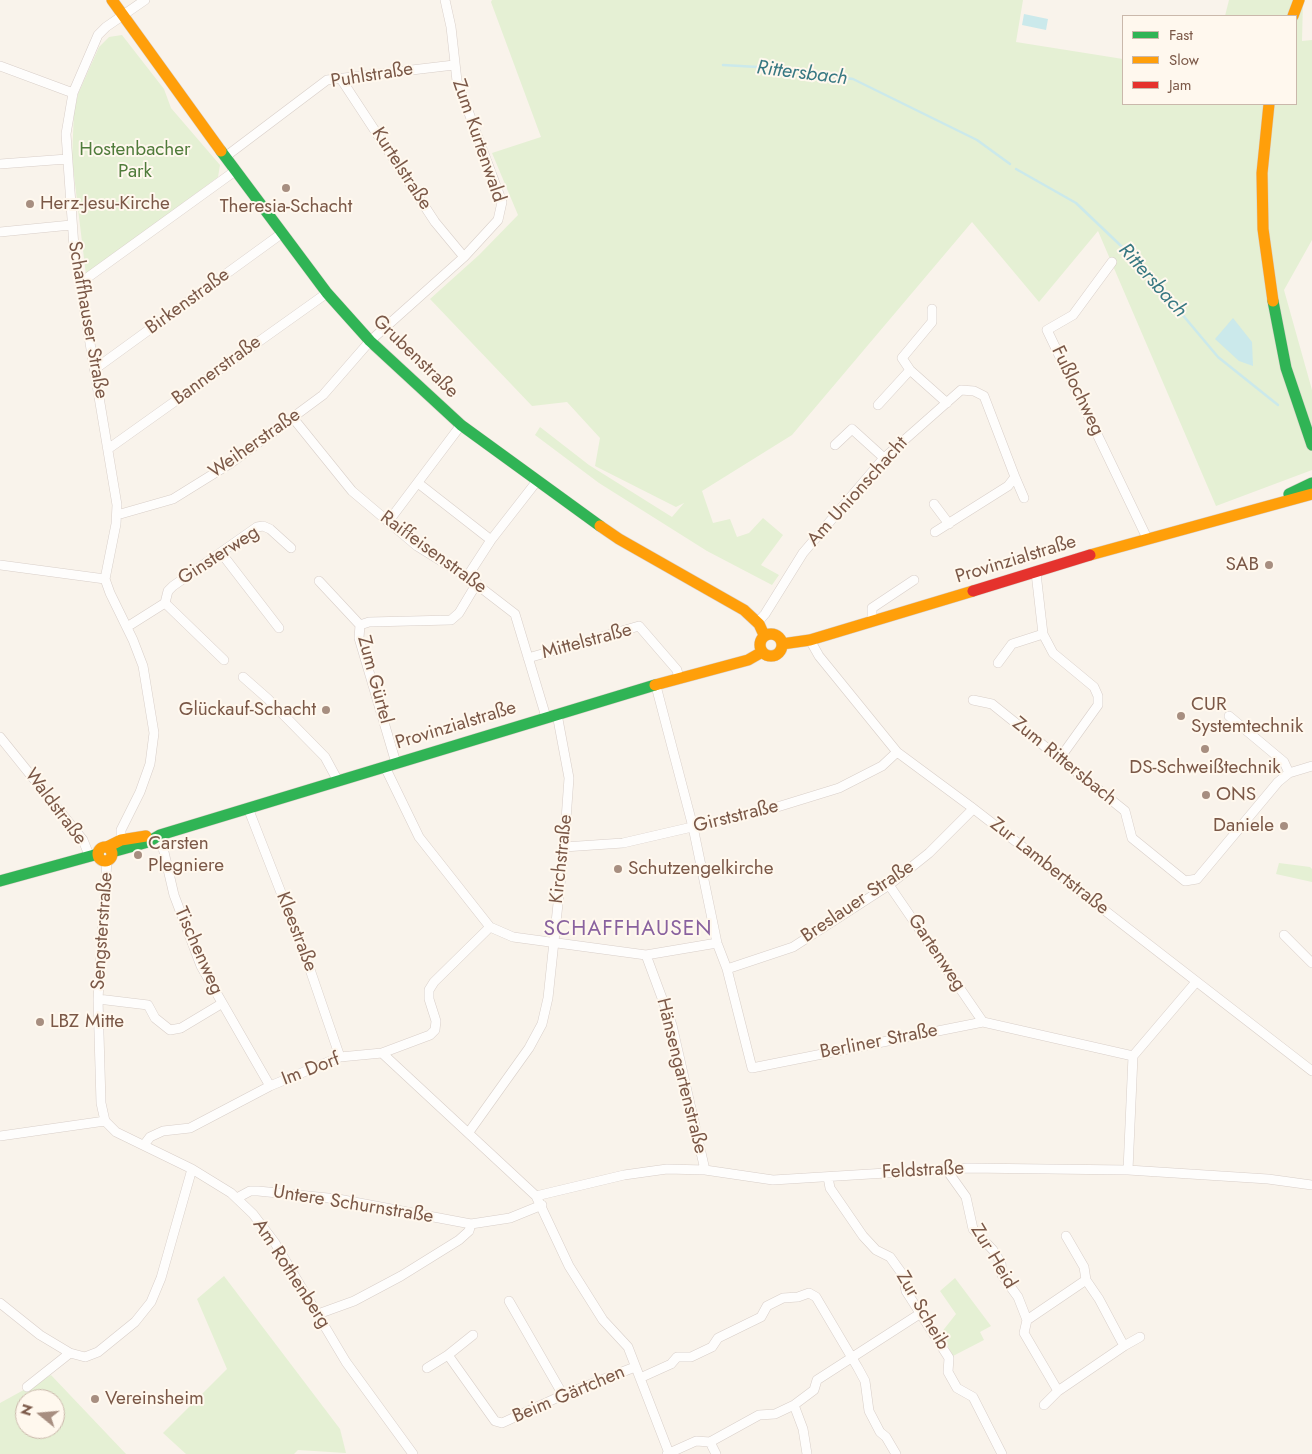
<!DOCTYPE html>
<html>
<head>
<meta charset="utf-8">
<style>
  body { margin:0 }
  #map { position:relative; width:1312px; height:1454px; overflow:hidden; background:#f9f3eb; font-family:Jost,sans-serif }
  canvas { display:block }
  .legend { position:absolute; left:1122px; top:15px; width:175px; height:90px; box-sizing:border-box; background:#fff8ee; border:1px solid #cab8ab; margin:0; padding:6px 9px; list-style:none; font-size:15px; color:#7b5847 }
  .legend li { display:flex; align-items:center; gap:10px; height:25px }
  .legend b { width:25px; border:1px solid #cab8ab }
  .north { position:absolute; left:15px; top:1389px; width:50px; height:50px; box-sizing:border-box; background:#fff8ee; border:1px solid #cab8ab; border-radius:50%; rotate:287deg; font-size:14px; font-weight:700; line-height:20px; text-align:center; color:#7b5847 }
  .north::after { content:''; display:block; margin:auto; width:18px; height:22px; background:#a78e80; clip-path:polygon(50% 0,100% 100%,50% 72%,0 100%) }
</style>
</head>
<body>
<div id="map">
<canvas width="1312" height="1454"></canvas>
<ul class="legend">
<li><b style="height:6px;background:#30b455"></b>Fast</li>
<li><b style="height:6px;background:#ff9f0a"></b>Slow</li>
<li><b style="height:6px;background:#e5322d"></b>Jam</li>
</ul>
<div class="north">N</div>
</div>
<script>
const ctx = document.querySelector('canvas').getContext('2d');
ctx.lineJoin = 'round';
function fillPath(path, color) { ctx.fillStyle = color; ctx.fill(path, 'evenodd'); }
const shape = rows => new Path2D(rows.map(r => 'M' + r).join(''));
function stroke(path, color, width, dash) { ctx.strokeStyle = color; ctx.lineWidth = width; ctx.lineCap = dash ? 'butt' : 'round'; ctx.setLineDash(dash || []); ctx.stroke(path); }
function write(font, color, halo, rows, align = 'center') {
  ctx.font = font + ' Jost,sans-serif'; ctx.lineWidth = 4; ctx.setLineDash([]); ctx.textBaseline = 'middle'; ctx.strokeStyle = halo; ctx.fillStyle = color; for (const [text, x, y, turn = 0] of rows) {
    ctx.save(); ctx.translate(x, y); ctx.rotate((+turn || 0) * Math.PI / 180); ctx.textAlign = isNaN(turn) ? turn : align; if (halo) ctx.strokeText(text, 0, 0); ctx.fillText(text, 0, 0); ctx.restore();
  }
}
const green = shape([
  [492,0,1023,0,1016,42,1123,59,1123,104,1296,104,1296,16,1225,16,1229,0,1303,0,1302,41,1312,40,1312,240,1284,290,1312,390,1312,470,1216,506,1098,231,1039,302,972,222,792,435,702,491,713,523,730,519,737,537,749,533,763,518,783,535,761,565,779,575,772,585,707,551,599,483,535,435,540,427,589,465,672,517,684,503,676,507,595,466,600,438,567,402,532,406,430,299,479,255,518,215,492,153,541,137,491,2],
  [122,35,164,89,171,108,220,165,218,177,86,275,72,159,74,111,78,94,99,47,109,37],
  [1279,863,1310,867,1312,869,1312,882,1276,874],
  [224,1276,340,1429,346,1453,298,1450,294,1454,186,1454,163,1433,227,1369,197,1299],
  [955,1278,991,1326,980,1332,984,1340,953,1356,941,1333,956,1314,940,1291],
  [51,1375,126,1454,0,1454,0,1403],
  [25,1399,55,1399,55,1429,25,1429]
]);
const water = shape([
  [1024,14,1048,19,1046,30,1022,25],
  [1233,318,1252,342,1253,366,1239,361,1215,339]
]);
const stream = shape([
  [723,65,775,68,853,79,977,140,1010,164],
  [1016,169,1076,203,1139,263,1218,357,1278,405]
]);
const street = shape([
  [0,66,73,93],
  [341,79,435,222,464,257],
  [225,157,327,80,454,65],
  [0,164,67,159],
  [0,232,71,225],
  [1112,262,1073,315,1047,330,1147,538],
  [80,283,235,171],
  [932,309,932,322,902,358,910,370,947,403],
  [95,369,281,234],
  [878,405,910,370],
  [293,418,352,491,417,546,467,577,515,614,546,717],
  [835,445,852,429,884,458],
  [108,449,327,293],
  [1015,477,1024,498],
  [418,483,491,540],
  [934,504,949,524],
  [117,515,173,499,231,463,323,395,370,341,464,257,498,220,502,202,457,81,451,27,445,0],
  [388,522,461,425],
  [222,554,279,628],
  [0,565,105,579],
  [1036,573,1043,634,1053,653,1094,687,1098,696,1098,705,1060,758],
  [467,577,491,540,537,481],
  [319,581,360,625],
  [165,603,224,660],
  [872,621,872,608,914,580],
  [757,623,765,614,803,553,884,458,961,390,974,391,984,396,1015,477,1008,486,935,532],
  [127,627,165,603,168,591,173,586,257,527,263,526,270,529,291,548],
  [810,640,819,656,897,752,970,806,1312,1071],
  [528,658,639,626,677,670,679,679],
  [998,663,1012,644,1043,634],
  [243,677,268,699,325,757,338,781],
  [656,686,693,827,717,943,727,969,752,1068,983,1022,1133,1056],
  [973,700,992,704,1125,811,1132,838,1185,881,1197,879,1278,782,1289,773,1312,766],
  [1229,716,1284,762,1289,773],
  [0,737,83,840,89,855],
  [396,763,359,638,360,625,369,622,451,620,459,613,477,583],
  [248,808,303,949,340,1057],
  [160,835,174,895,201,966,270,1086],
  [121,840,121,830,140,792,150,764,154,733,143,666,133,640,110,593,105,579,116,524,117,505,74,247,66,134,73,93,98,35,106,27,145,0],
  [564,847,623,843,774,808,839,788,882,766,897,752],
  [889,885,983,1022],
  [490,927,513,937,646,955,717,943],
  [1284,935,1312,963],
  [646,955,672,1025,705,1170],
  [727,969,793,947,889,885,929,853,973,809],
  [98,999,148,1005,155,1018,170,1030,181,1028,221,1004],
  [382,1053,430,1035,435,1030,436,1021,429,999,429,990,434,982,490,927,419,837,385,767],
  [105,1121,116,1132,192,1169,231,1193,253,1214,275,1243,346,1362,413,1454],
  [105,1121,101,1103,98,999,107,860],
  [469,1132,529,1048,542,1024,548,998,564,847,569,778,557,714],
  [0,1136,105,1121],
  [144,1145,150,1137,163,1131,190,1128,270,1086,340,1057,382,1053,536,1196,569,1266,603,1320,628,1347,669,1453],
  [946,1169,966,1197,973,1229,993,1250,1001,1263,1002,1275,1018,1297,1027,1320,1086,1280],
  [1128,1170,1133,1056,1196,982],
  [828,1177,830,1188,863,1236,876,1250,890,1257,903,1275,906,1291,949,1358,948,1372,957,1388,973,1397,1002,1454],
  [536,1196,624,1175,667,1169,705,1170,773,1180,967,1168,1128,1170,1268,1179,1312,1185],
  [237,1198,250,1191,258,1191,338,1199,471,1224,510,1218,542,1205],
  [509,1301,563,1395],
  [0,1303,40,1335,70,1353,27,1387],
  [318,1314,354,1301,401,1276,459,1240,469,1231,471,1224],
  [1027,1320,1024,1333,1058,1391],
  [1124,1346,1140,1337],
  [70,1353,85,1357,98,1352,135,1322,151,1302,161,1278,192,1169],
  [448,1355,473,1335],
  [427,1368,448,1355,495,1421,502,1423,563,1395,635,1367],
  [640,1378,671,1364,677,1357,691,1357,712,1347,718,1338,761,1317,767,1306,783,1298,798,1297,809,1293,816,1297,858,1368,865,1381,869,1411,880,1432,886,1437,896,1454],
  [794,1405,803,1429,807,1454],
  [1044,1405,1058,1391,1124,1346,1099,1299,1086,1280,1084,1267,1066,1236],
  [710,1442,716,1454],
  [667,1454,696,1441,710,1442,759,1415,775,1414,794,1405,814,1390,817,1380,921,1313]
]);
const fast = shape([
  [221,151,327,293,370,341,461,425,600,526],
  [1273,301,1286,368,1312,445],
  [1289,494,1312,483],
  [112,852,148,842,160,835,655,685],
  [0,881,98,854]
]);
const slow = shape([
  [112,0,221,151],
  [1293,16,1299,0],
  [1269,104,1262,173,1263,229,1273,301],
  [600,526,619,539,744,610,759,624,764,635],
  [1090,555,1312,494],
  '760 645a11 11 0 1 1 22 0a11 11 0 1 1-22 0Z',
  [782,644,810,640,973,591],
  [655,685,748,660,762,652],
  [107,847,121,840,146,836],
  '98 854a7 7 0 1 1 14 0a7 7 0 1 1-14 0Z'
]);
const jam = shape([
  [973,591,1090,555]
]);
const markers = [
  [286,188,5,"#a78e80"],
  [30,204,5,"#a78e80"],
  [1269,565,5,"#a78e80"],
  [326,710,5,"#a78e80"],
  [1181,716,5,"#a78e80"],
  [1205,749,5,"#a78e80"],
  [1206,795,5,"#a78e80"],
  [1284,826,5,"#a78e80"],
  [138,855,5,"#a78e80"],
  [618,869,5,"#a78e80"],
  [40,1022,5,"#a78e80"],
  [95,1399,5,"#a78e80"]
];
const streetNames = [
  ["Puhlstraße",372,76,-9],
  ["Zum Kurtenwald",478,141,71],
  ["Kurtelstraße",401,169,57],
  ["Birkenstraße",188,302,-36],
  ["Schaffhauser Straße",87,320,80],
  ["Grubenstraße",415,357,44],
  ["Bannerstraße",217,371,-36],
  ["Fußlochweg",1077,391,64],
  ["Weiherstraße",255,444,-35],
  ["Am Unionschacht",858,492,-48],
  ["Raiffeisenstraße",433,553,36],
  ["Ginsterweg",219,556,-33],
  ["Provinzialstraße",1016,560,-17],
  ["Mittelstraße",587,642,-15],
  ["Zum Gürtel",374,680,75],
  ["Provinzialstraße",456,726,-17],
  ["Zum Rittersbach",1064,762,39],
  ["Waldstraße",55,807,53],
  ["Girststraße",736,817,-14],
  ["Kirchstraße",562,859,-84],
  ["Zur Lambertstraße",1049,867,38],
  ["Breslauer Straße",858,902,-34],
  ["Sengsterstraße",103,931,-86],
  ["Kleestraße",296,932,69],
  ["Tischenweg",198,951,66],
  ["Gartenweg",936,953,56],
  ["Berliner Straße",879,1042,-11],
  ["Im Dorf",311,1070,-21],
  ["Hänsengartenstraße",681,1076,76],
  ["Feldstraße",923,1171,-3],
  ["Untere Schurnstraße",353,1205,9],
  ["Zur Heid",993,1257,59],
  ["Am Rothenberg",291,1274,57],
  ["Zur Scheib",922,1311,60],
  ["Beim Gärtchen",569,1395,-23]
];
const parkNames = [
  ["Hostenbacher",135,150],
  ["Park",135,172]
];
const poiNames = [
  ["Herz-Jesu-Kirche",40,204],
  ["Theresia-Schacht",286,207,"center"],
  ["SAB",1259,565,"right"],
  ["CUR",1191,705],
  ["Systemtechnik",1191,727],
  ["Glückauf-Schacht",316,710,"right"],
  ["DS-Schweißtechnik",1205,768,"center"],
  ["ONS",1216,795],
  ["Daniele",1274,826,"right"],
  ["Carsten",148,844],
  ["Plegniere",148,866],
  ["Schutzengelkirche",628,869],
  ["LBZ Mitte",50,1022],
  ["Vereinsheim",105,1399]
];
const waterNames = [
  ["Rittersbach",802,74,7],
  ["Rittersbach",1152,281,48]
];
const quarterNames = [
  ["SCHAFFHAUSEN",628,930]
];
fillPath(green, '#e5f0d4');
fillPath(water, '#cbe9eb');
stroke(stream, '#cbe9eb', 2.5);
stroke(street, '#d8cec8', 10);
stroke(fast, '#d9cec7', 12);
stroke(slow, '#d9cec7', 12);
stroke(jam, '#d9cec7', 12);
stroke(street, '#fefdfc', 9);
stroke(fast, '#30b455', 11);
stroke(slow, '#ff9f0a', 11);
stroke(jam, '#e5322d', 11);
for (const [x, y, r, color] of markers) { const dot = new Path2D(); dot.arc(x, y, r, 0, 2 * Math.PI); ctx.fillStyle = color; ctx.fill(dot); stroke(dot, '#fff8ee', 2); }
write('19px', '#7b5847', '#fff8ee', streetNames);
write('19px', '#507c3b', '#fff8ee', parkNames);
write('19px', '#7b5847', '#fff8ee', poiNames, 'left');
write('italic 20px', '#387882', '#fff8ee', waterNames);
ctx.letterSpacing = '1px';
write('21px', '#89629f', '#fff8ee', quarterNames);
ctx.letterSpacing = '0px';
</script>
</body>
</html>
